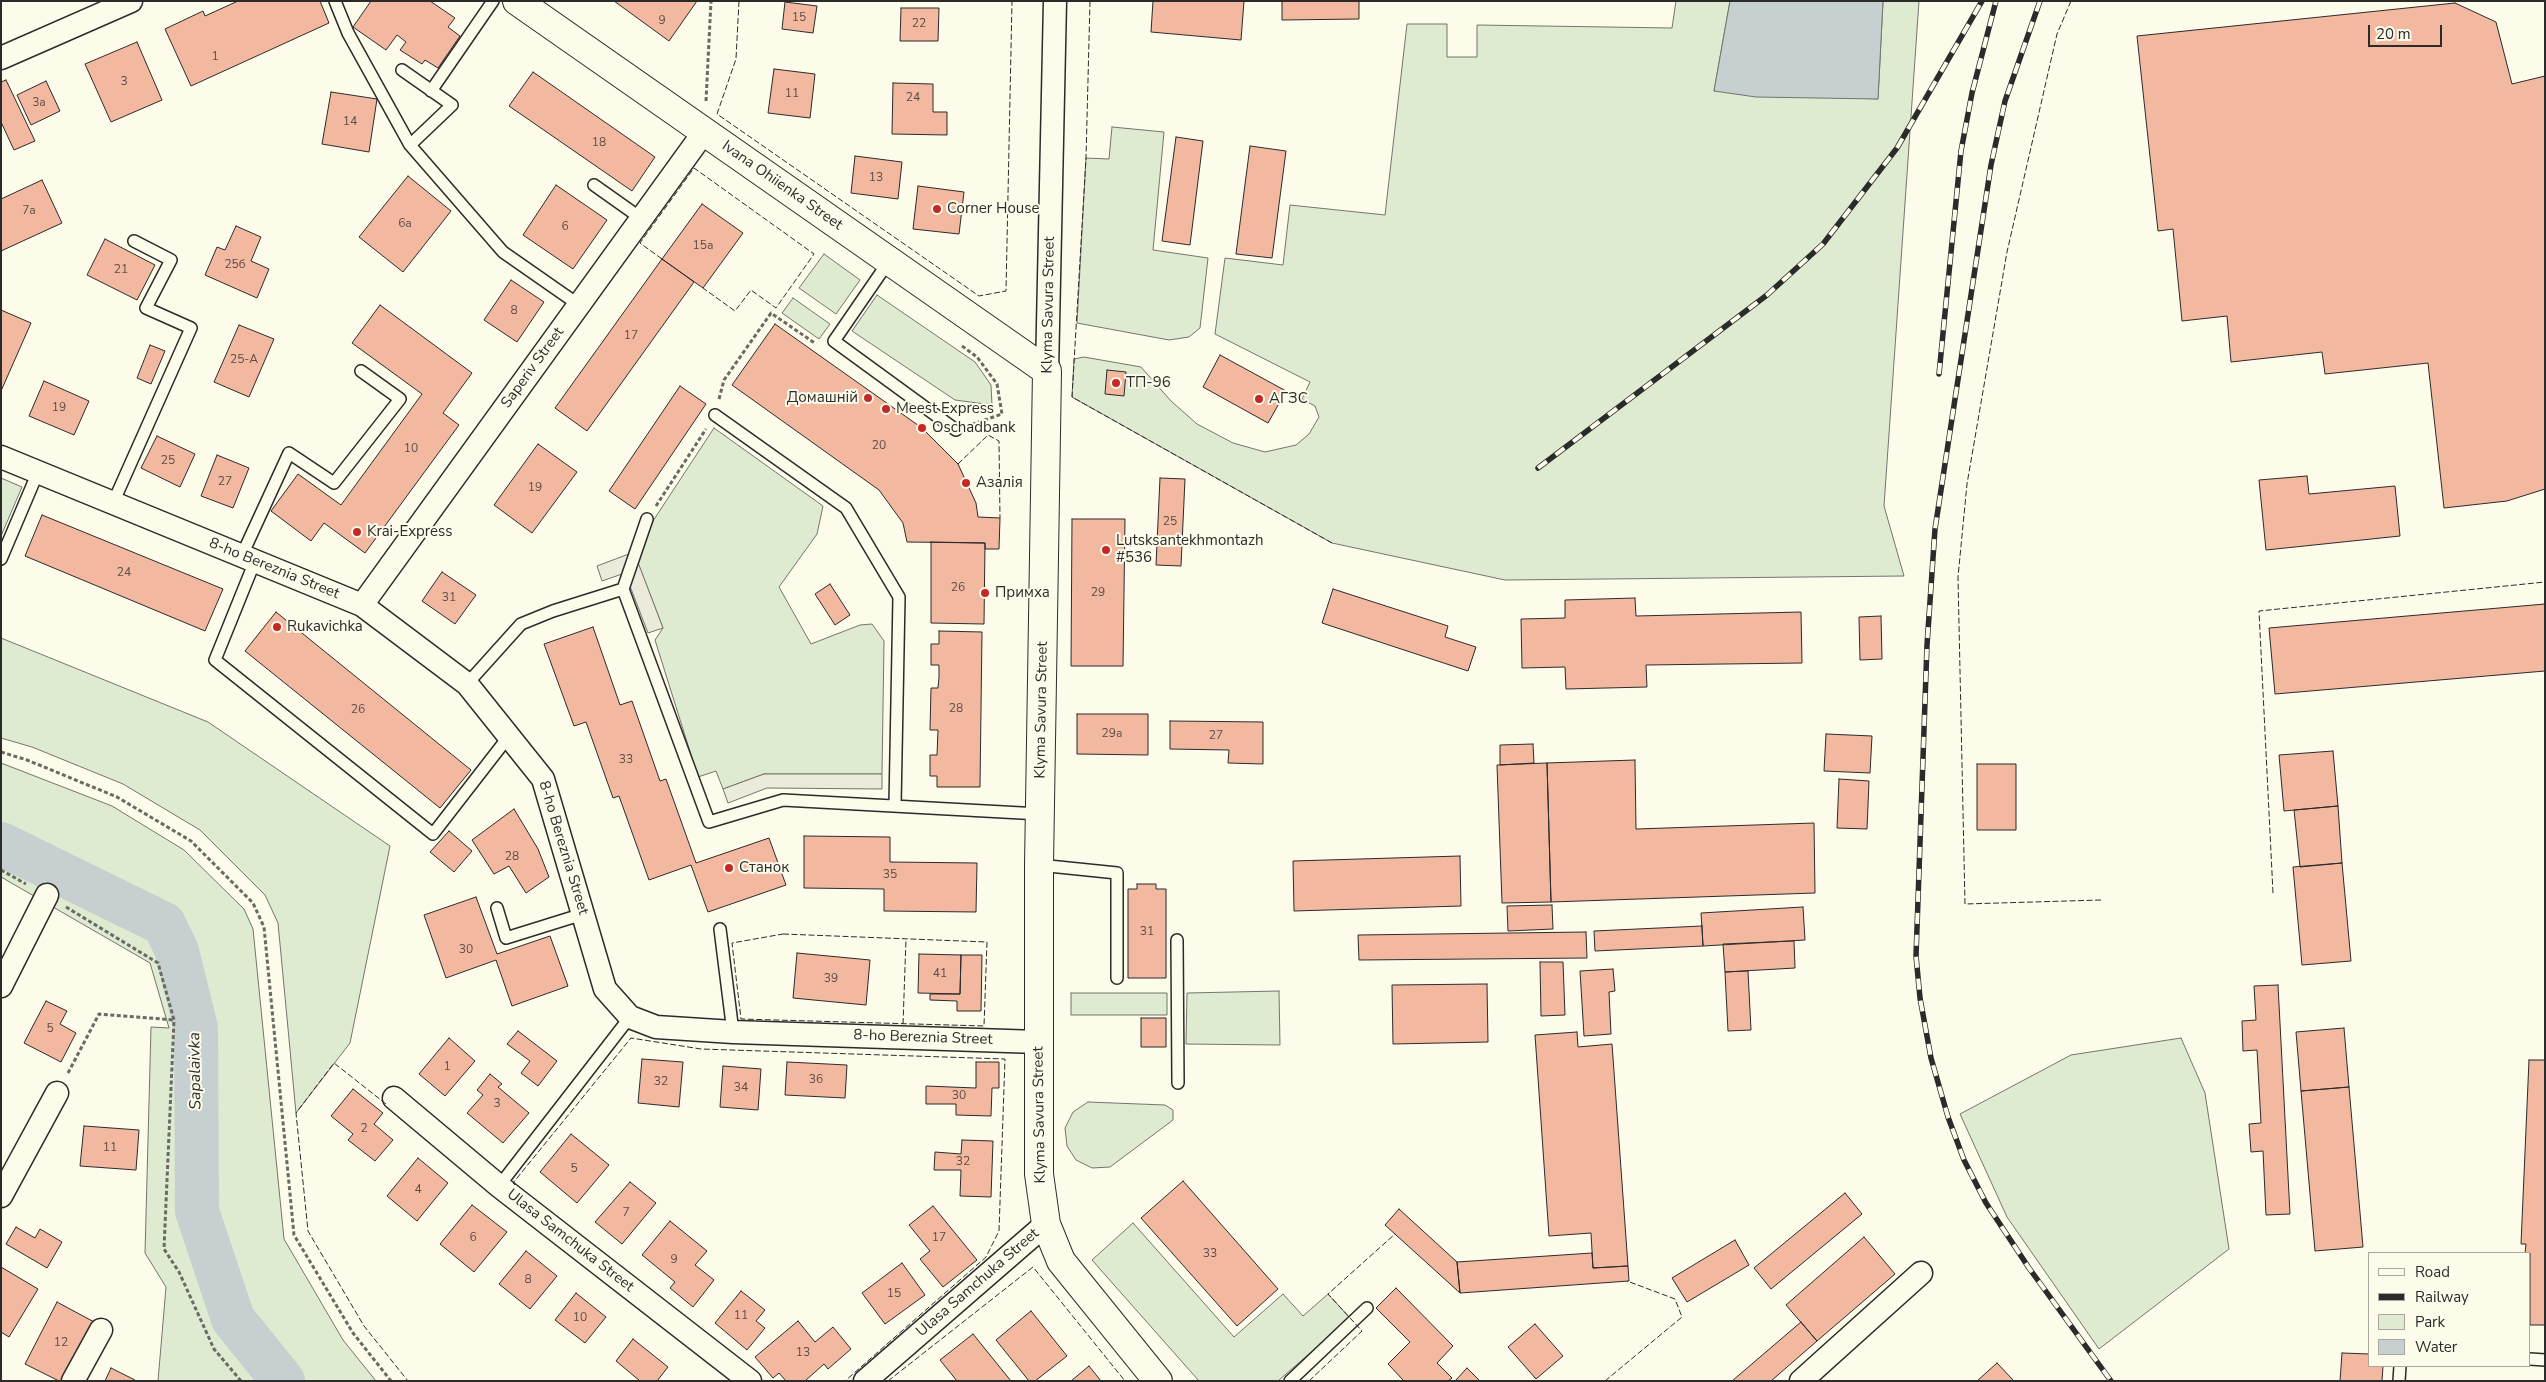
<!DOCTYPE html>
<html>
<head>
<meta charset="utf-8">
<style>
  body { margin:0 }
  #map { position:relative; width:2546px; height:1382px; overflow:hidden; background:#fdfbea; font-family:"Nunito Sans",sans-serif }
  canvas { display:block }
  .frame { position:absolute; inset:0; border:2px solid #2b2b2b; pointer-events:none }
  .legend { position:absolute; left:2368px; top:1252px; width:162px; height:115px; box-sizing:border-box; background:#fdfbea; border:1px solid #a9a89e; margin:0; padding:6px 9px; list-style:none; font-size:15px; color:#2b2b2b }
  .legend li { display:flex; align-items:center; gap:10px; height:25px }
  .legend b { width:25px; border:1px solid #a9a89e }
  .scale { position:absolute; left:2368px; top:25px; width:74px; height:22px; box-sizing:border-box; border:2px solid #2b2b2b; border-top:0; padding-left:6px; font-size:15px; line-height:18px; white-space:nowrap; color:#2b2b2b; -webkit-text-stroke:4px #fdfbea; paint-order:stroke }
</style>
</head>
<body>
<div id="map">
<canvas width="2546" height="1382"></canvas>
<div class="frame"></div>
<ul class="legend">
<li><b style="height:6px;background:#fdfbea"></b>Road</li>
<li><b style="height:6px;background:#2b2b2b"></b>Railway</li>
<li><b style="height:14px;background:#deebd1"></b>Park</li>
<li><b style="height:14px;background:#c7d0d0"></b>Water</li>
</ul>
<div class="scale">20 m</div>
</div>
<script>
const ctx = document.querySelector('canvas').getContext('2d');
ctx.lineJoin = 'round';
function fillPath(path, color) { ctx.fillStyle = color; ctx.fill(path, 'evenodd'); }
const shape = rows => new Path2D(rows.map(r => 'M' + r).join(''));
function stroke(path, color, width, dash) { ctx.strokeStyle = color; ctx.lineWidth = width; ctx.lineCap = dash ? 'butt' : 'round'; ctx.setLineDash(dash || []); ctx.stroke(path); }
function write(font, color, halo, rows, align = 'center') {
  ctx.font = font + ' "Nunito Sans",sans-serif'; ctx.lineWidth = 4; ctx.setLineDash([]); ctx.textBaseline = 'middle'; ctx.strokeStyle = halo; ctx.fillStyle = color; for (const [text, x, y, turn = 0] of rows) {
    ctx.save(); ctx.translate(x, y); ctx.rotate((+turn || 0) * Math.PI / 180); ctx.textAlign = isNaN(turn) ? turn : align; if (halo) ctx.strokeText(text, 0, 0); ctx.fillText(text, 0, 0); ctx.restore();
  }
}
const green = shape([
  [1676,1,1730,1,1714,91,1878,99,1883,1,1919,1,1884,506,1904,576,1505,580,1332,543,1072,397,1074,359,1084,357,1141,367,1171,401,1197,424,1233,443,1265,452,1296,445,1309,434,1319,417,1315,406,1302,399,1310,382,1215,334,1225,258,1283,265,1290,205,1385,215,1407,24,1447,24,1447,57,1477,57,1477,25,1672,28,1676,1],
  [1112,127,1164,132,1153,250,1208,258,1200,328,1189,337,1169,340,1077,323,1086,158,1109,159,1112,127],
  [824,254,860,280,836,314,799,288,824,254],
  [877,295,975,362,991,385,992,405,955,400,852,331,877,295],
  [793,298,830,324,819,339,782,313,793,298],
  [714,428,823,506,817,534,779,587,811,644,860,625,872,624,884,641,882,774,764,774,723,789,716,771,698,777,655,640,663,628,638,563,653,521,714,428],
  [1,478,22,487,1,536,1,478],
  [1,638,208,722,390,846,350,1043,296,1113,278,923,265,895,200,830,123,784,32,747,1,738,1,638],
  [1,763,112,806,184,850,244,909,253,929,284,1239,343,1340,376,1381,158,1381,166,1287,145,1253,151,1027,169,1028,150,963,1,877,1,763],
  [1279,991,1280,1045,1186,1044,1187,993,1279,991],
  [1071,993,1167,993,1167,1015,1071,1015,1071,993],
  [2181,1038,2205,1093,2229,1249,2099,1349,2007,1217,1960,1114,2071,1055,2181,1038],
  [1088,1102,1165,1105,1173,1110,1173,1120,1110,1167,1092,1168,1076,1160,1067,1146,1065,1128,1073,1112,1088,1102],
  [1133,1223,1234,1337,1283,1294,1303,1316,1328,1294,1350,1318,1278,1381,1199,1381,1092,1260,1133,1223]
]);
const parking = shape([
  [634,552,663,628,648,633,625,573,602,581,597,566,634,552],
  [764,774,882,774,882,789,767,788,728,803,723,789,764,774]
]);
const water = shape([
  [1730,1,1883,1,1878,99,1756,97,1714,91,1730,1]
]);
const river = shape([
  [1,844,164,924,177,951,196,1028,197,1211,233,1319,283,1381]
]);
const building = shape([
  [238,1,320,1,329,23,191,86,165,29,203,11,205,16,238,1],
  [371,1,430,1,455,18,448,27,460,36,438,68,425,60,422,64,400,50,406,42,397,35,386,50,353,27,371,1],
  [614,1,697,1,669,41,614,1],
  [1153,1,1244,1,1241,40,1151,32,1153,1],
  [1282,1,1359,1,1359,19,1282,20,1282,1],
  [785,2,817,6,813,33,782,29,785,2],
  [2455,3,2496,22,2512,84,2545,76,2545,489,2507,501,2444,508,2428,363,2325,374,2322,352,2231,362,2227,316,2182,321,2173,229,2158,231,2137,36,2455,3],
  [901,8,939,8,938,41,900,41,901,8],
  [137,42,162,100,111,122,85,64,137,42],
  [774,69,815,74,810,118,768,113,774,69],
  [533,72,655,157,632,191,509,106,533,72],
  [6,80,35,141,14,150,1,122,1,82,6,80],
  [46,81,60,111,31,125,17,95,46,81],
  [893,83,933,84,933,112,947,112,947,135,892,134,893,83],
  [331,92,377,99,369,152,322,144,331,92],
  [1176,137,1203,141,1190,245,1162,241,1176,137],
  [1250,146,1286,151,1272,258,1236,254,1250,146],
  [855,156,902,162,898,199,851,193,855,156],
  [408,176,451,211,403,272,359,237,408,176],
  [42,180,62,223,1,251,1,199,42,180],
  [556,185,607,220,573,269,523,235,556,185],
  [918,186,964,192,959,234,913,229,918,186],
  [702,204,743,233,703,288,662,259,702,204],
  [236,226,261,237,251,261,269,269,257,298,205,275,217,247,225,250,236,226],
  [105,239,155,265,137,300,87,275,105,239],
  [662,259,694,282,587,431,555,408,662,259],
  [511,280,544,302,517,342,484,320,511,280],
  [380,305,472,373,443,413,459,425,365,553,324,523,311,541,271,511,298,474,341,505,422,394,352,343,380,305],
  [1,310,31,323,1,391,1,310],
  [775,324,922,428,958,464,976,503,978,517,1000,518,999,549,985,549,985,543,907,542,903,523,879,490,732,385,775,324],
  [239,325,274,339,249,397,214,382,239,325],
  [150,345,165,351,151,384,137,378,150,345],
  [1220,355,1286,391,1268,423,1203,387,1220,355],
  [1107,370,1126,372,1124,396,1105,394,1107,370],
  [44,381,89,401,74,435,29,416,44,381],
  [680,386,706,404,635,509,609,491,680,386],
  [157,436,195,454,180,487,141,468,157,436],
  [538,444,577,472,532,533,494,505,538,444],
  [217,455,249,468,233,508,201,496,217,455],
  [2307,476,2309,494,2395,486,2400,536,2266,550,2259,480,2307,476],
  [1160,478,1185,479,1181,566,1156,565,1160,478],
  [42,515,223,589,205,631,25,556,42,515],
  [1072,519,1125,519,1123,666,1071,666,1072,519],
  [931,542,985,543,984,624,931,623,931,542],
  [442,572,476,595,455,624,422,601,442,572],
  [830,584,850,615,835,625,815,594,830,584],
  [1333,589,1448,626,1445,637,1476,647,1468,671,1322,623,1333,589],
  [1635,598,1636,616,1801,612,1802,663,1646,665,1647,687,1566,689,1565,667,1522,668,1521,619,1565,618,1565,600,1635,598],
  [2545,604,2545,671,2275,694,2269,628,2545,604],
  [276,612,471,770,440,808,245,651,276,612],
  [1881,616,1882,659,1860,660,1859,617,1881,616],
  [593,627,620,705,632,701,660,781,666,779,696,863,769,838,786,885,708,912,691,865,649,880,619,796,613,798,586,722,574,726,544,644,593,627],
  [939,631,982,632,980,787,937,787,937,776,930,776,930,755,937,755,938,730,930,730,931,688,938,688,939,677,939,665,931,665,931,644,939,644,939,631],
  [1077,714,1148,714,1148,755,1077,754,1077,714],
  [1170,721,1263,722,1263,764,1228,763,1229,750,1170,749,1170,721],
  [1826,734,1872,736,1870,773,1824,771,1826,734],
  [1533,744,1534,763,1500,765,1500,745,1533,744],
  [2333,751,2338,806,2284,811,2279,755,2333,751],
  [1635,760,1636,829,1814,823,1815,893,1551,902,1547,763,1635,760],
  [1547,763,1551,902,1502,903,1497,765,1547,763],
  [1977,764,2016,764,2016,830,1977,830,1977,764],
  [1839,779,1869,781,1867,829,1837,828,1839,779],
  [2338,806,2342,863,2300,867,2294,810,2338,806],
  [514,809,538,849,549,877,526,893,509,866,494,874,472,840,514,809],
  [449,831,472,851,454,872,430,852,449,831],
  [804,836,890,837,890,862,977,863,976,912,884,911,884,889,804,888,804,836],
  [1460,856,1461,906,1294,911,1293,861,1460,856],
  [2342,863,2351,961,2302,965,2293,867,2342,863],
  [1137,884,1156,884,1156,889,1166,889,1166,978,1128,978,1128,889,1137,889,1137,884],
  [476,897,497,954,550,936,568,986,512,1006,496,960,446,978,424,915,476,897],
  [1552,905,1553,929,1508,931,1507,906,1552,905],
  [1803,907,1805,940,1703,946,1701,913,1803,907],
  [1702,926,1703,946,1595,951,1594,931,1702,926],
  [1586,932,1587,958,1359,960,1358,935,1586,932],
  [1794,941,1795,968,1725,972,1723,944,1794,941],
  [797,953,870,960,866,1005,793,998,797,953],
  [919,954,961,955,960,994,918,993,919,954],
  [961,955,982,955,981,1011,957,1011,957,1001,930,1000,930,994,960,994,961,955],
  [1540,962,1563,962,1565,1015,1541,1016,1540,962],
  [1613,969,1615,991,1609,992,1611,1034,1584,1036,1580,971,1613,969],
  [1748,971,1751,1030,1728,1031,1725,972,1748,971],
  [1487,984,1488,1042,1393,1044,1392,985,1487,984],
  [2278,985,2290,1214,2266,1215,2263,1151,2251,1152,2249,1124,2261,1123,2257,1050,2243,1051,2242,1021,2256,1020,2254,986,2278,985],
  [46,1001,67,1011,60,1024,76,1033,61,1062,24,1043,46,1001],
  [1141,1018,1166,1018,1166,1047,1141,1047,1141,1018],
  [2344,1028,2349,1087,2301,1091,2296,1032,2344,1028],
  [518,1031,557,1061,538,1086,521,1073,530,1061,507,1044,518,1031],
  [1577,1032,1578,1047,1612,1044,1628,1266,1593,1268,1591,1233,1549,1236,1535,1035,1577,1032],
  [449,1038,475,1061,445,1096,419,1074,449,1038],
  [642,1059,683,1062,679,1107,638,1103,642,1059],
  [2529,1060,2545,1060,2545,1325,2530,1325,2530,1253,2525,1253,2526,1244,2521,1244,2529,1060],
  [787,1062,847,1065,845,1098,785,1095,787,1062],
  [976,1062,999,1062,999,1088,992,1088,991,1116,956,1115,956,1104,926,1104,926,1086,976,1088,976,1062],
  [723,1066,761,1069,758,1110,720,1107,723,1066],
  [490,1074,502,1084,498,1087,529,1113,503,1143,467,1113,483,1095,477,1090,490,1074],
  [2349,1087,2363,1247,2315,1251,2301,1091,2349,1087],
  [353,1089,383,1113,374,1124,393,1140,375,1161,348,1140,353,1134,331,1116,353,1089],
  [84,1126,139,1130,136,1170,80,1166,84,1126],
  [571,1134,609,1165,577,1203,540,1172,571,1134],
  [962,1140,993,1141,991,1197,960,1196,961,1170,934,1170,935,1152,961,1154,962,1140],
  [418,1158,448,1183,417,1221,387,1196,418,1158],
  [1183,1181,1278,1289,1237,1326,1141,1218,1183,1181],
  [630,1182,656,1203,622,1244,595,1222,630,1182],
  [1845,1193,1862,1214,1771,1289,1754,1268,1845,1193],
  [472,1205,507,1232,474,1272,440,1244,472,1205],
  [933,1206,977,1260,943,1287,920,1259,930,1251,909,1225,933,1206],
  [1399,1209,1457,1262,1460,1293,1385,1225,1399,1209],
  [670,1221,707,1251,695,1265,714,1280,693,1307,670,1288,675,1282,642,1255,670,1221],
  [16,1227,35,1238,40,1229,62,1242,47,1268,6,1244,16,1227],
  [1864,1237,1895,1274,1817,1341,1786,1305,1864,1237],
  [1735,1240,1749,1265,1687,1302,1672,1278,1735,1240],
  [526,1251,557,1276,530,1309,499,1284,526,1251],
  [1592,1253,1593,1268,1628,1266,1629,1281,1460,1293,1457,1262,1592,1253],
  [902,1263,925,1295,885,1324,862,1293,902,1263],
  [1,1267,38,1289,9,1337,1,1332,1,1267],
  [1396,1288,1453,1346,1437,1363,1452,1378,1448,1381,1404,1381,1388,1364,1410,1342,1376,1308,1396,1288],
  [741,1291,765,1310,756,1321,765,1328,747,1350,715,1323,741,1291],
  [576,1293,606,1317,585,1343,555,1320,576,1293],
  [57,1302,96,1323,67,1381,59,1381,25,1364,57,1302],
  [1031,1311,1067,1356,1035,1381,1029,1381,996,1340,1031,1311],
  [798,1321,815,1342,833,1327,851,1349,828,1369,824,1364,805,1381,786,1381,779,1373,773,1378,755,1357,798,1321],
  [1801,1322,1817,1341,1771,1381,1732,1381,1801,1322],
  [1535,1324,1563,1356,1536,1379,1508,1347,1535,1324],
  [973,1334,1011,1381,957,1381,940,1360,973,1334],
  [633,1339,668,1367,657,1381,640,1381,616,1361,633,1339],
  [2342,1353,2370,1354,2370,1366,2383,1366,2382,1381,2340,1381,2342,1353],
  [1997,1363,2014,1381,1977,1381,1997,1363],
  [1089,1366,1101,1381,1071,1381,1089,1366],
  [111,1368,135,1380,135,1381,105,1381,111,1368],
  [1467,1368,1480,1381,1455,1381,1467,1368]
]);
const path = shape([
  [706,101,711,1],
  [962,346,977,357,997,384,1002,414,973,424],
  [719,399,724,380,771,313,816,344],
  [656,506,706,429],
  [1,752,27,760,117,797,191,841,253,903,264,927,294,1235,353,1333,391,1381],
  [1,870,26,884],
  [66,907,158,963,174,1020,164,1249,179,1272,214,1349,241,1381],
  [68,1073,99,1014,174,1020]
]);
const lane = shape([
  [335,1,348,33,410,145,503,252,579,305],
  [402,70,452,105,410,145],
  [431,91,493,1],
  [594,185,642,219],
  [889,261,834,341,956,430],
  [715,415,846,508,899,597,895,805],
  [113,503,191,328,146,308,171,260,134,241],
  [242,555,289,453,334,483,400,399,361,371],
  [1,559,38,472],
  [255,561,215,660,433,834,509,736],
  [623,589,647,519],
  [467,684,521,624,553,611,623,589,709,822,783,800,1040,814],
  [1039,865,1117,873,1117,978],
  [497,908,506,938,583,914],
  [720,929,733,1032],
  [1177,940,1178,1083],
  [499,1186,630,1017],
  [2530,1359,2545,1360],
  [1290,1381,1367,1308],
  [2399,1381,2400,1366]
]);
const street = shape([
  [1,58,131,1],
  [1047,371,1055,1],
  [1,457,362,605,467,684,543,779,605,989,630,1017,656,1027,733,1032,1038,1042],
  [362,605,704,132],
  [1,986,47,895],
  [394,1098,499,1186,750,1381],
  [1,1196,57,1093],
  [73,1381,101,1330],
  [865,1381,1046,1224],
  [1801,1381,1921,1273]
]);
const secondary = shape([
  [517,1,1047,371,1039,865,1039,1174,1046,1224,1061,1261,1158,1381]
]);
const rail = shape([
  [2040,1,2005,101,1991,165,1935,529,1927,645,1916,956,1920,998,1931,1058,1948,1117,1964,1160,1986,1203,2029,1268,2111,1381],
  [1939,374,1961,151,1972,93,1996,1],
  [1538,468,1767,295,1823,244,1897,148,1982,1]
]);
const fence = shape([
  [739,1,736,59,717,114,979,296,1006,291,1012,1],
  [1090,1,1086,158,1072,397,1332,543],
  [2071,1,2057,34,2007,252,1967,484,1958,577,1965,904,2101,900],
  [662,259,640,243,694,168,814,254,776,308,751,290,735,311,703,288],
  [958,464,988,435,999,441,1000,518],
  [2273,893,2259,611,2545,582],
  [783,934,987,942,984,1026,741,1019,732,943,783,934],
  [903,1024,906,939],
  [386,1104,334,1063,296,1113,308,1231,364,1326,408,1381],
  [515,1185,513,1183,631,1038,701,1049,1005,1059,999,1231,986,1257,845,1381],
  [888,1381,1033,1267,1125,1381],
  [1309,1381,1362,1331,1328,1294,1395,1234],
  [1605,1381,1682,1317,1675,1299,1627,1281]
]);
const markers = [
  [937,209,5,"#c62828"],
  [1116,383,5,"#c62828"],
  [868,398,5,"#c62828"],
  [1259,399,5,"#c62828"],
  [886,409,5,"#c62828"],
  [922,428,5,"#c62828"],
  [966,483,5,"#c62828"],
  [357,532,5,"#c62828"],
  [1106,550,5,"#c62828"],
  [985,593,5,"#c62828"],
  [277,627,5,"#c62828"],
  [729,868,5,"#c62828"]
];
const numberNames = [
  ["15",799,18],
  ["9",662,21],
  ["22",919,24],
  ["1",215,57],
  ["3",124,82],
  ["11",792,94],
  ["24",913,98],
  ["3а",39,103],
  ["14",350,122],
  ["18",599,143],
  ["13",876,178],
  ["7а",29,211],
  ["6а",405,224],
  ["6",565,227],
  ["15а",703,246],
  ["25б",235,265],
  ["21",121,270],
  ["8",514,311],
  ["17",631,336],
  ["25-А",244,360],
  ["19",59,408],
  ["20",879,446],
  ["10",411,449],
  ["25",168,461],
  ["27",225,482],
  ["19",535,488],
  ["25",1170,522],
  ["24",124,573],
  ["26",958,588],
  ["29",1098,593],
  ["31",449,598],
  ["28",956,709],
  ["26",358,710],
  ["29а",1112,734],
  ["27",1216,736],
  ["33",626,760],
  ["28",512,857],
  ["35",890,875],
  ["31",1147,932],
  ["30",466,950],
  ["41",940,974],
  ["39",831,979],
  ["5",50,1029],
  ["1",447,1067],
  ["36",816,1080],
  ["32",661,1082],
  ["34",741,1088],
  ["30",959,1096],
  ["3",497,1104],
  ["2",364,1129],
  ["11",110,1148],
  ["32",963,1162],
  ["5",574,1169],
  ["4",418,1190],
  ["7",626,1213],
  ["6",473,1238],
  ["17",939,1238],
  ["33",1210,1254],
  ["9",674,1260],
  ["8",528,1280],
  ["15",894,1294],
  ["11",741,1316],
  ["10",580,1318],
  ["12",61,1343],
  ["13",803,1353]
];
const streetNames = [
  ["Ivana Ohiienka Street",782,186,35],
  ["Klyma Savura Street",1049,305,-89],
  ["Saperiv Street",533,368,-54],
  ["8-ho Bereznia Street",274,569,22],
  ["Klyma Savura Street",1042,710,-89],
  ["8-ho Bereznia Street",563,848,73],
  ["8-ho Bereznia Street",923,1038,2],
  ["Klyma Savura Street",1040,1115,-91],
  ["Ulasa Samchuka Street",570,1241,38],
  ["Ulasa Samchuka Street",978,1283,-41]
];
const poiNames = [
  ["Corner House",947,209],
  ["ТП-96",1126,383],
  ["Домашній",858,398,"right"],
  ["АГЗС",1269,399],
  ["Meest Express",896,409],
  ["Oschadbank",932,428],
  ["Азалія",976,483],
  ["Krai-Express",367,532],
  ["Lutsksantekhmontazh",1116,541],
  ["#536",1116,558],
  ["Примха",995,593],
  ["Rukavichka",287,627],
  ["Станок",739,868]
];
const waterNames = [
  ["Sapalaivka",196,1071,-91]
];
fillPath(green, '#deebd1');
stroke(green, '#74746e', 1);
fillPath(parking, '#eceadb');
stroke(parking, '#74746e', 1);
fillPath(water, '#c7d0d0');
stroke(water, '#74746e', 1);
stroke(river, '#c7d0d0', 44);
fillPath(building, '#f2b8a0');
stroke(building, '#2b2b2b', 1);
stroke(lane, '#2b2b2b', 14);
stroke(street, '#2b2b2b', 25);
stroke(secondary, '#2b2b2b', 30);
stroke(path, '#6a6964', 3, [4, 2.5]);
stroke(lane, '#fdfbea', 11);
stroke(street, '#fdfbea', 22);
stroke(secondary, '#fdfbea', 28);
stroke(rail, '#2b2b2b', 5.5);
stroke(rail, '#fdfbea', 4, [11]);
stroke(fence, '#2b2b2b', 1, [6, 2.5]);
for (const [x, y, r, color] of markers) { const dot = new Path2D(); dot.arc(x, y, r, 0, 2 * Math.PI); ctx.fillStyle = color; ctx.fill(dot); stroke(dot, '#fdfbea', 2); }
write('12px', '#5d4e48', null, numberNames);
write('15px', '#2b2b2b', '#fdfbea', streetNames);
write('15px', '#2b2b2b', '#fdfbea', poiNames, 'left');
write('italic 16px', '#2b2b2b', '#fdfbea', waterNames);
</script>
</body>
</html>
